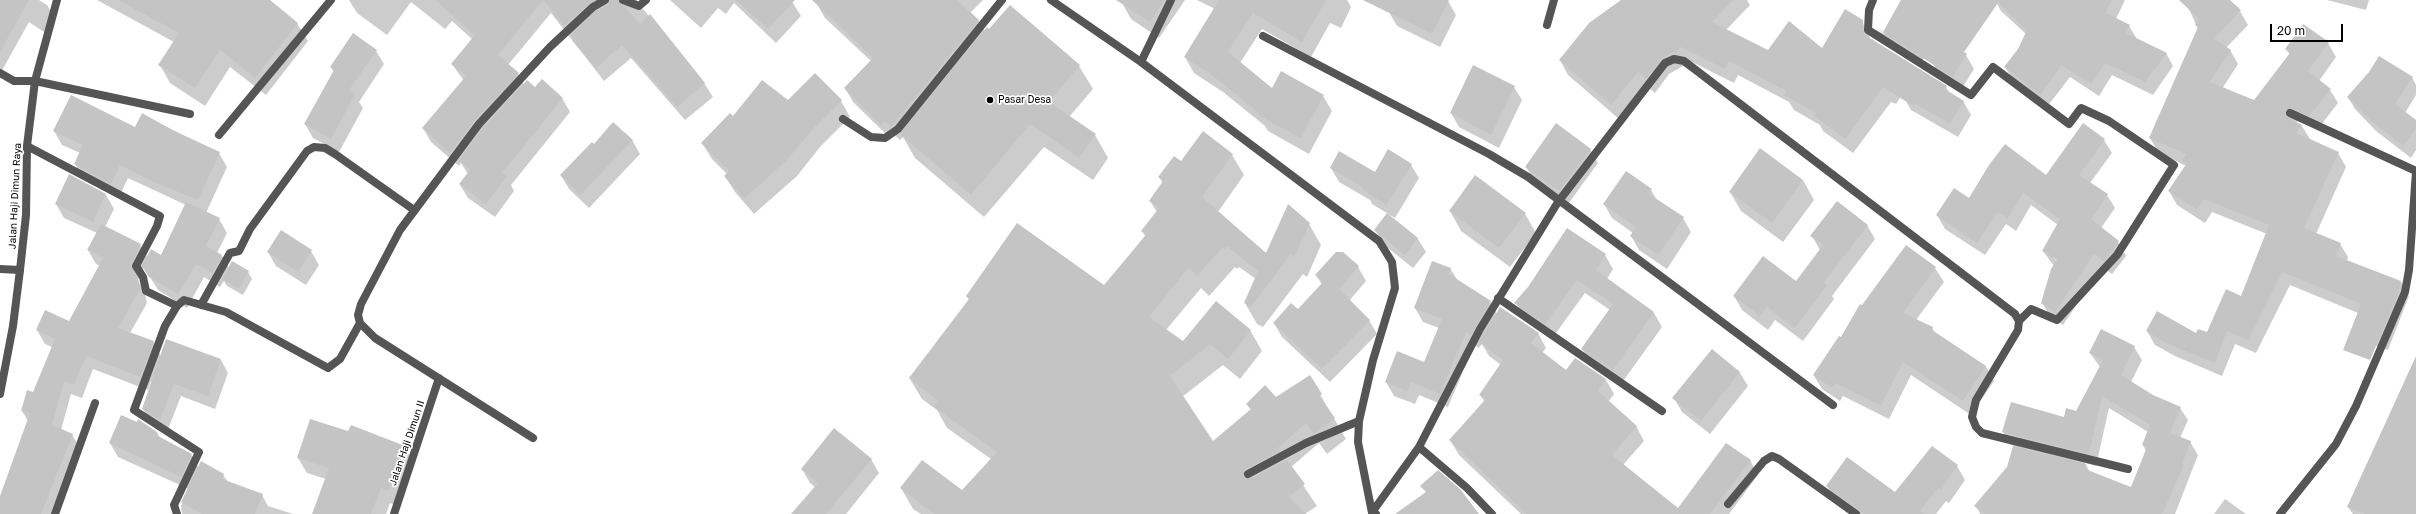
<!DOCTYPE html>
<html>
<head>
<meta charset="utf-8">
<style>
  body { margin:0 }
  #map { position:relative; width:2416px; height:514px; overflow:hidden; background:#fff; font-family:"Golos Text",sans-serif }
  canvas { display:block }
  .scale { position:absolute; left:2270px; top:24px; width:73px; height:18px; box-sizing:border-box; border:2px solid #000; border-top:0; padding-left:5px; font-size:12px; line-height:14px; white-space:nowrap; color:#000; -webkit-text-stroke:3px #fff; paint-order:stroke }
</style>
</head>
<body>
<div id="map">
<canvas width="2416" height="514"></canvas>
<div class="scale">20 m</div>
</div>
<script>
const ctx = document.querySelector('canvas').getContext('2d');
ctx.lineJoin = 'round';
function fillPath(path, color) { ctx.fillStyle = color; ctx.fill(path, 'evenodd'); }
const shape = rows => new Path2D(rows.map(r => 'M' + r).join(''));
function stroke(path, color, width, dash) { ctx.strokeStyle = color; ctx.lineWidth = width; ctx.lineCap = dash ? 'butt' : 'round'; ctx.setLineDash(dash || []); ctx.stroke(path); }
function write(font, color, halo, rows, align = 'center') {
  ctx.font = font + ' "Golos Text",sans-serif'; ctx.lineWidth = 3.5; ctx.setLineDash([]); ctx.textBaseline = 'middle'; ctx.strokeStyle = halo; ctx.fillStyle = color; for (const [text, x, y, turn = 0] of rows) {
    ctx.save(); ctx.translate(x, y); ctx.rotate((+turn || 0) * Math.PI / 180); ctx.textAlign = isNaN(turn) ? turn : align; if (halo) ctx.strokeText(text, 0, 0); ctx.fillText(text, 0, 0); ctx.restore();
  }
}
const shadow = shape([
  [0,0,39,0,47,5,54,17,44,32,29,22,0,74],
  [97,0,268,0,297,23,308,41,266,95,230,67,205,106,170,83,160,65,174,42],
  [349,0,637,0,643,10,644,10,704,83,713,97,685,120,631,58,604,81,551,13,508,65,518,74,524,85,562,98,570,112,511,185,514,191,495,217,468,198,460,185,468,174,461,163,459,166,431,142,423,128,464,81,452,64,472,39,452,21,445,29,411,2,387,35,357,13],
  [670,0,791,0,801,16,776,43,734,3,726,14,718,8,701,28],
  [821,0,983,0,970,13,978,20,985,32,1079,66,1093,89,1069,117,1095,135,1108,158,1093,180,1044,147,984,217,915,158,903,137,900,140,893,134,890,138,853,102,845,88,871,61,825,18,817,4],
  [1124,0,1185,0,1159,38,1131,19,1122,3],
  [1197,0,1347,0,1351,7,1341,28,1330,23,1311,57,1262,29,1240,63,1272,90,1323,96,1332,111,1309,154,1268,131,1265,126,1223,92,1194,73,1185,57,1215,9],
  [1395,0,1448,1,1456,15,1440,47,1397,26,1389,12],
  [1623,0,1747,0,1750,5,1726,30,1768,52,1822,49,1862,21,1871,40,1914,76,1896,104,1891,102,1853,153,1823,131,1820,125,1794,110,1789,102,1738,75,1734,83,1690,61,1684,67,1683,66,1669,74,1655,93,1647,86,1619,119,1568,75,1560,60],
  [1902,0,1962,0,1920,64,1883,40,1876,30,1884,34],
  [1995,0,2125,0,2116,19,2129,26,2137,39,2166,53,2173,66,2153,95,2112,75,2099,96,2070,77,2047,107,2013,80,2005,67,2019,50,2026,34,2001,11],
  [2198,0,2229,0,2240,11,2248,25,2226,48,2230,50,2238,64,2222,89,2254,101,2290,55,2286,49,2328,43,2336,57,2319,81,2330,90,2338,103,2318,129,2298,121,2296,123,2302,126,2310,139,2338,153,2346,167,2316,234,2340,244,2348,257,2347,261,2401,282,2409,296,2388,350,2360,341,2358,313,2290,285,2256,353,2235,344,2222,376,2175,356,2155,345,2147,331,2207,334,2241,297,2267,234,2212,212,2205,223,2177,205,2169,191,2186,166,2158,152,2150,138,2198,29,2189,9],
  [2327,0,2369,0,2366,10],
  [376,51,384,64,359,102,363,108,339,152,313,138,305,124,334,72,331,67],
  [1966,55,1974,69,1961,90,1941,78,1933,64],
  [2412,77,2416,85,2416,95,2405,113,2416,121,2416,150,2411,158,2376,131,2355,109,2348,97],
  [1514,87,1522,100,1499,148,1459,127,1451,113],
  [1946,87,1950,94,1963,101,1971,115,1958,137,1911,110,1903,96],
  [841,101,850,117,820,147,797,176,754,214,735,192,725,176,727,174,712,159,702,143,733,117,788,102],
  [143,115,219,153,227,167,206,213,219,219,227,233,217,253,222,256,229,268,248,272,252,279,243,295,227,286,224,281,220,287,204,277,187,308,158,290,144,267,138,280,145,294,147,303,130,333,153,342,161,356,221,360,228,373,215,409,181,396,167,432,151,422,143,409,153,384,151,381,148,390,93,369,82,398,71,394,61,430,72,435,80,448,54,514,0,514,0,499,28,421,22,411,34,393,52,347,45,344,37,330,70,322,100,266,96,264,88,250,97,233,64,218,56,204,106,195,114,209,105,227,140,245,148,258,162,256,186,205,128,178,119,197,83,178,75,164,80,153,62,145,54,131,136,128],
  [632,140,640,154,589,208,569,189,561,175,594,146],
  [2104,140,2112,153,2090,183,2107,195,2115,208,2101,228,2118,242,2126,256,2112,274,2102,267,2063,325,2050,316,2042,303,2054,266,2043,251,2058,225,2031,205,2016,231,2006,224,1985,255,1945,229,1937,215,1969,200,2047,176],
  [2053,256,2061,263,2053,258],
  [1590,149,1598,163,1568,204,1534,180,1526,167],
  [1232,155,1244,175,1218,212,1267,254,1309,224,1321,245,1307,277,1303,274,1263,327,1257,324,1245,303,1256,279,1239,267,1237,269,1235,267,1209,296,1201,288,1166,330,1183,342,1250,330,1262,351,1240,379,1223,365,1182,397,1213,443,1251,410,1247,404,1276,399,1310,377,1346,439,1327,454,1319,443,1291,467,1317,506,1305,514,921,514,913,509,901,488,962,492,991,459,947,428,937,410,922,399,910,379,969,300,967,296,1104,286,1145,236,1143,232,1157,212,1150,201,1163,183,1159,177,1181,163],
  [1411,165,1419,178,1395,218,1372,204,1370,200,1339,182,1331,168,1375,173],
  [1626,173,1651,190,1657,200,1683,218,1691,232,1667,269,1639,250,1631,236,1633,233,1612,218,1604,204],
  [1803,180,1814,200,1783,242,1741,211,1730,192],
  [1450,211,1525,214,1536,233,1510,267,1461,231],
  [1387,215,1418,239,1426,252,1413,268,1383,244,1375,230],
  [1867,225,1875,239,1832,296,1834,299,1803,341,1775,320,1768,330,1742,310,1734,296,1796,283,1820,250,1812,236],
  [1906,247,1935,268,1944,282,1916,320,1932,328,1935,333,1986,367,1994,381,1971,415,1911,375,1889,419,1843,396,1840,401,1822,389,1814,376],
  [311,251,319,265,306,285,276,266,268,252],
  [1605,255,1613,269,1607,279,1654,313,1662,327,1621,384,1591,363,1582,349,1610,310,1585,293,1553,337,1524,317,1516,303],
  [1358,267,1366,281,1349,301,1369,320,1377,334,1330,382,1282,337,1274,323,1298,310,1322,285,1316,275],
  [1450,268,1458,281,1490,302,1497,314,1538,333,1546,348,1542,353,1566,372,1575,359,1606,380,1614,394,1608,402,1636,426,1644,441,1623,465,1678,509,1750,460,1758,475,1729,514,1521,514,1459,455,1450,440,1484,401,1480,395,1501,365,1489,356,1482,344,1479,348,1474,345,1448,407,1419,395,1415,404,1394,396,1386,382,1425,363,1439,328,1423,322,1415,308],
  [2134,347,2142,360,2131,382,2152,396,2180,408,2188,420,2180,438,2190,442,2198,455,2175,514,1980,514,1976,506,2008,467,2014,446,2011,445,2003,432,2065,418,2076,412,2100,367,2090,353],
  [2109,408,2148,432,2143,445,2146,451,2132,488,2090,472,2085,463,2096,466],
  [1740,373,1748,386,1710,434,1682,412,1674,398],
  [2416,391,2416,514,2353,514,2348,507],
  [157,432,160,438,191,455,199,468,223,475,228,482,262,495,268,506,293,514,182,514,181,506,189,489,118,457,110,443],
  [349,432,404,447,414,463,397,506,390,503,386,514,313,514,326,479,307,473,298,458],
  [871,459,879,473,846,514,792,514,816,488,810,483,802,469],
  [1957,466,1965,480,1949,503,1946,501,1936,514,1855,514,1835,500,1827,486,1895,494],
  [2225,499,2246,514,2214,514]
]);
const building = shape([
  [0,0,29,0,0,52],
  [118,0,270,0,298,23,255,78,220,50,195,88,158,65,179,33],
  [435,0,594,0,564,26,543,0,498,55,519,73,475,120,450,153,422,128,466,76,451,64,475,35],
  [610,0,618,0,640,24,650,14,705,83,677,107,622,45,596,68,572,40,574,38,571,35,596,11,608,5],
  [736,0,795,0,768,29],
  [812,0,957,0,979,20,891,127,885,121,881,125,844,88,873,58],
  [1116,0,1165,0,1150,22],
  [1219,0,1326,0,1302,42,1253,13,1228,52,1272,88,1281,71,1324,95,1300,138,1258,115,1259,113,1213,76,1184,57],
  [1363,0,1449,0,1432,34],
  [1621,0,1733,0,1712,22,1768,50,1789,21,1822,48,1845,9,1863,20,1863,30,1865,35,1947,86,1945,89,1964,101,1950,124,1916,104,1915,107,1883,87,1845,139,1814,116,1816,113,1784,95,1786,91,1729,61,1725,69,1681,47,1676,53,1674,52,1661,59,1646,79,1638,72,1611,105,1559,60,1589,23],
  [1901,0,2112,0,2106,13,2130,25,2126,33,2167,53,2145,82,2105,63,2091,84,2062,65,2040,95,2004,67,2018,49,2027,30,1998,3,1964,52,1967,54,1953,77,1874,27,1883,32],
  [2179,0,2230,0,2241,10,2214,39,2231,50,2210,82,2254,100,2290,53,2285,49,2303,24,2329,42,2308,71,2331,89,2309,116,2290,108,2285,110,2285,114,2288,118,2302,125,2296,133,2339,152,2304,228,2341,243,2336,256,2401,281,2398,294,2370,360,2343,350,2361,304,2282,272,2248,340,2227,331,2215,363,2166,343,2146,331,2157,311,2196,333,2198,329,2207,332,2226,289,2241,296,2269,225,2204,199,2197,210,2168,191,2187,163,2182,161,2186,154,2149,138,2198,27,2195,25,2199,19],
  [1010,5,1080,65,1049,102,1096,134,1079,158,1030,124,971,195,900,134,987,27,989,29],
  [353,33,377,50,349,90,355,94,331,139,304,124,334,70,330,67],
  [2379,56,2413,77,2395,104,2416,120,2416,129,2403,146,2368,118,2347,97,2369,72],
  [1473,65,1515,86,1491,135,1450,113],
  [815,73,842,100,811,131,788,159,744,199,724,176,729,171,701,143,730,113,733,116,762,80,788,100],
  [542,79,563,98,502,173,507,176,486,204,459,184,470,170,459,160,483,128,527,80,535,87],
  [71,95,135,127,142,113,174,131,220,152,198,200,149,180,120,165,111,184,74,164,83,145,53,131],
  [613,122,633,140,580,195,560,175,592,142,594,144],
  [1556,123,1591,149,1559,191,1525,167],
  [2083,123,2105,139,2079,175,2108,194,2091,219,2119,241,2104,261,2094,254,2055,312,2041,303,2051,269,2057,260,2042,251,2060,219,2023,193,2008,218,1998,212,1977,243,1936,215,1954,188,1969,198,1989,165,2005,144,2046,175],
  [1203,131,1233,154,1202,197,1266,253,1288,204,1310,223,1294,257,1291,254,1251,307,1244,303,1258,271,1227,246,1225,249,1223,247,1197,276,1188,268,1149,317,1183,341,1216,301,1251,330,1228,359,1210,344,1170,376,1213,441,1251,409,1246,404,1265,385,1276,397,1310,375,1322,394,1319,396,1335,418,1314,434,1306,423,1278,448,1280,451,1245,469,1243,474,1245,478,1250,479,1287,460,1305,484,1289,497,1306,514,934,514,900,488,922,460,962,490,997,452,934,407,938,401,909,378,969,299,966,296,1017,223,1104,285,1146,235,1141,231,1159,208,1149,201,1163,181,1158,177,1174,156,1181,161],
  [1760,148,1803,180,1772,223,1729,192],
  [1388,149,1412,164,1386,205,1363,190,1364,188,1330,168,1339,151,1375,172],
  [1626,171,1652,189,1649,194,1684,217,1658,255,1630,236,1636,227,1603,204],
  [69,174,106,194,93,222,55,204],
  [1475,175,1526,213,1499,248,1449,211],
  [1837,201,1868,225,1824,282,1827,285,1795,328,1767,307,1760,316,1733,296,1763,256,1796,281,1823,245,1810,236],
  [186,202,220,218,206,246,222,255,212,273,196,264,178,294,149,277,142,266,151,249,161,255],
  [1387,213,1418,238,1405,255,1374,230],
  [101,224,141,244,131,266,138,279,140,289,118,328,154,341,140,377,86,356,74,385,64,381,52,425,73,434,41,514,0,514,0,496,30,413,21,411,27,390,33,392,55,339,36,330,45,310,69,321,103,258,87,250],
  [1567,228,1606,254,1596,270,1654,312,1613,370,1581,349,1613,304,1577,280,1545,324,1514,303,1528,287],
  [281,230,312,250,298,272,267,252],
  [1906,245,1936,267,1903,313,1933,327,1932,330,1986,366,1963,401,1903,362,1881,406,1835,383,1832,388,1813,375,1839,336,1841,337,1860,304,1862,305],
  [1336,252,1343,252,1359,266,1339,289,1370,320,1322,369,1273,323,1291,303,1298,309,1323,282,1315,275],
  [232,261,249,271,239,289,222,279],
  [1432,261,1451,268,1449,274,1491,301,1471,335,1466,332,1440,394,1411,382,1407,391,1385,382,1397,351,1424,362,1442,319,1414,308],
  [1500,307,1539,333,1531,343,1566,370,1575,358,1606,379,1598,391,1637,426,1612,455,1678,508,1726,443,1751,460,1710,514,1527,514,1449,440,1486,399,1479,395,1503,360,1479,342],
  [2101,329,2135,346,2121,375,2153,395,2181,407,2170,433,2191,441,2182,464,2184,465,2162,514,1984,514,1974,506,2007,467,2013,446,2086,464,2085,469,2131,487,2147,447,2142,445,2150,425,2102,396,2089,454,2002,432,2011,402,2064,417,2066,408,2076,411,2103,360,2089,353],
  [166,339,221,359,208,396,174,384,160,420,142,409],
  [1712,349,1740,372,1701,421,1672,398],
  [2416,356,2416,514,2365,514,2347,507],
  [121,415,137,422,138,419,157,432,156,435,192,454,181,477,109,443],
  [310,419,348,431,351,425,405,446,388,491,381,488,371,514,312,514,329,468,297,458],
  [834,428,872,459,826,514,791,514,818,483,801,469],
  [1932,446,1958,465,1941,490,1938,488,1920,511,1924,514,1864,514,1826,486,1847,457,1895,492],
  [201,461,224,474,222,479,263,494,255,514,202,514,181,502],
  [1438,470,1461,490,1479,514,1395,514,1426,492,1420,486]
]);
const minor = shape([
  [623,0,639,6,646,0],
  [1051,0,1141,62,1379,241,1392,262,1395,288,1373,360,1359,421,1358,442,1372,513],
  [1873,0,1869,10,1868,30,1971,95,1993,67,2069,124,2081,108,2109,121,2174,165,2117,255,2057,320,2031,309,2019,321],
  [1547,25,1554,0],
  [1263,36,1489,154,1528,177,1833,405],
  [1141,62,1171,0],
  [0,73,14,81,35,81,190,114],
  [2290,113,2416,171],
  [843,119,871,137,885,138,898,129,1002,0],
  [219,135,331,0],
  [27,146,160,216,157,226,136,266,143,277,146,291,177,306,184,300,226,312,328,368,340,359,360,323],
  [0,269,20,270],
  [1498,298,1662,411],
  [201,305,230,253,239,251,250,229,307,151,314,147,325,148,335,154,414,210],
  [533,438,375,338,360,323,358,315,361,304,400,230,479,124,550,47,593,7,605,0],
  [1419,447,1467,488,1492,514],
  [1248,474,1306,443,1359,421],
  [1728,504,1764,461,1772,456,1779,459,1856,514],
  [55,514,95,403],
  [177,514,174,505,199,452,134,410,165,326,177,306],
  [394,514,439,378],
  [1376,514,1373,511,1419,447,1480,329,1558,202,1665,63,1674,59,1684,61,2015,314,2019,321,2018,330,1976,400,1972,417,1976,427,1982,433,2128,469],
  [2280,514,2336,444,2356,406,2405,292,2409,270,2416,172]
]);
const tertiary = shape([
  [0,394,13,326,20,270,26,215,27,146,35,81,57,0]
]);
const markers = [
  [990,100,4,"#000"]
];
const poiNames = [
  ["Pasar Desa",998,100]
];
const streetNames = [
  ["Jalan Haji Dimun Raya",15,196,-87],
  ["Jalan Haji Dimun II",407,443,-71]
];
fillPath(shadow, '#0003');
fillPath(building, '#c4c4c4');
stroke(minor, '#555', 8);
stroke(tertiary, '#555', 8);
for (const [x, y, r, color] of markers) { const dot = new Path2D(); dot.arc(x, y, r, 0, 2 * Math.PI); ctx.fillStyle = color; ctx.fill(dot); stroke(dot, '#fff', 1.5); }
write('10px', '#000', '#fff', poiNames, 'left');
write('10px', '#000', '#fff', streetNames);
</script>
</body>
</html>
